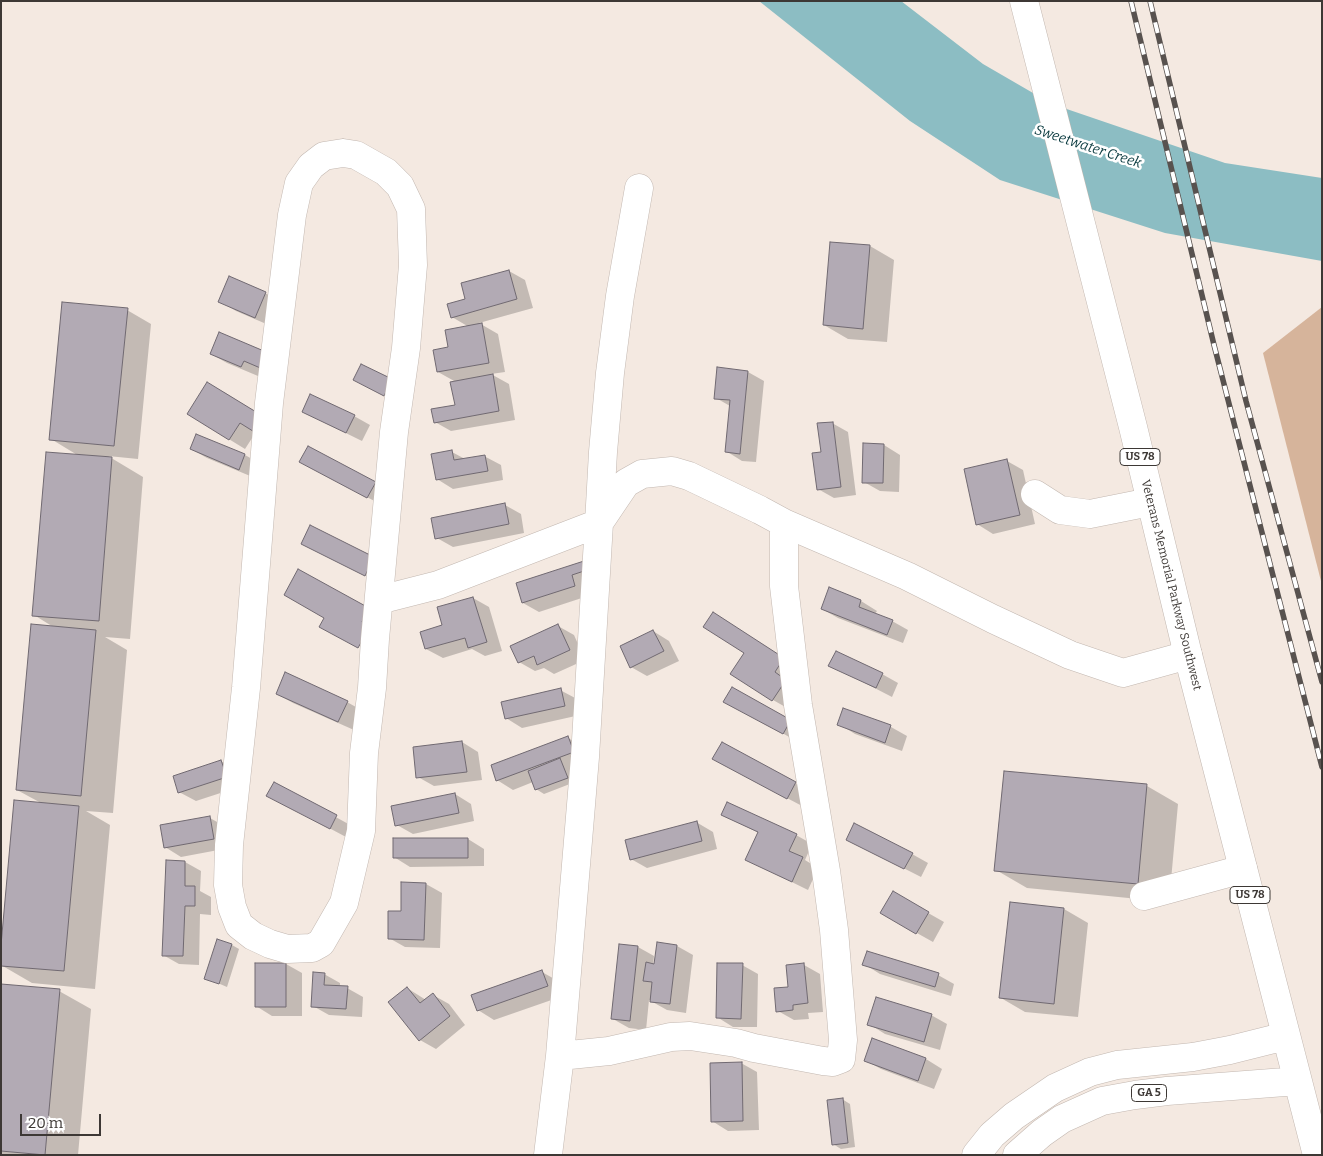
<!DOCTYPE html>
<html>
<head>
<meta charset="utf-8">
<style>
  body { margin:0 }
  #map { position:relative; width:1323px; height:1156px; overflow:hidden; background:#f4e9e1; font-family:Bitter,serif }
  canvas { display:block }
  .frame { position:absolute; inset:0; border:2px solid #3d3835; pointer-events:none }
  .scale { position:absolute; left:20px; top:1114px; width:81px; height:22px; box-sizing:border-box; border:2px solid #3d3835; border-top:0; padding-left:6px; font-size:15px; line-height:18px; white-space:nowrap; color:#3d3835; -webkit-text-stroke:4px #fff; paint-order:stroke }
</style>
</head>
<body>
<div id="map">
<canvas width="1323" height="1156"></canvas>
<div class="frame"></div>
<div class="scale">20 m</div>
</div>
<script>
const ctx = document.querySelector('canvas').getContext('2d');
ctx.lineJoin = 'round';
function fillPath(path, color) { ctx.fillStyle = color; ctx.fill(path, 'evenodd'); }
const shape = rows => new Path2D(rows.map(r => 'M' + r).join(''));
function stroke(path, color, width, dash) { ctx.strokeStyle = color; ctx.lineWidth = width; ctx.lineCap = dash ? 'butt' : 'round'; ctx.setLineDash(dash || []); ctx.stroke(path); }
function write(font, color, halo, rows, align = 'center') {
  ctx.font = font + ' Bitter,serif'; ctx.lineWidth = 5; ctx.setLineDash([]); ctx.textBaseline = 'middle'; ctx.strokeStyle = halo; ctx.fillStyle = color; for (const [text, x, y, turn = 0] of rows) {
    ctx.save(); ctx.translate(x, y); ctx.rotate((+turn || 0) * Math.PI / 180); ctx.textAlign = isNaN(turn) ? turn : align; if (halo) ctx.strokeText(text, 0, 0); ctx.fillText(text, 0, 0); ctx.restore();
  }
}
const forest = shape([
  [1322,307,1322,585,1263,353]
]);
const water = shape([
  [759,1,901,1,983,64,1052,104,1225,163,1322,178,1322,261,1165,233,1000,180,910,121]
]);
const shadow = shape([
  [870,246,894,260,887,342,848,339,824,325],
  [509,271,525,280,533,308,479,323,498,334,505,372,491,374,509,384,515,420,451,431,435,422,456,406,456,382,438,372,450,348,469,327,452,317,467,300],
  [265,293,281,302,271,326,236,311,220,301],
  [127,310,151,324,138,459,108,456,143,477,130,639,105,637,127,650,113,813,86,811,110,825,95,989,32,983,1,965,41,803,17,790,55,628,34,615,79,456,51,439],
  [211,354,271,355,258,376,227,363],
  [748,372,764,381,756,462,742,461,726,451,730,406,716,398],
  [224,392,281,428,273,441,256,432,245,449,188,414],
  [303,412,354,416,370,425,362,441],
  [832,423,848,432,856,495,834,498,818,489],
  [884,445,900,455,899,492,880,491,864,482],
  [191,449,245,455,261,464,255,478,207,458],
  [452,452,465,459,484,456,501,465,503,480,453,489,437,479],
  [1007,461,1023,470,1035,524,993,534,977,524],
  [317,471,375,483,391,492,384,506],
  [505,505,521,514,524,533,453,547,437,538],
  [584,562,591,595,539,612,523,603],
  [830,589,861,601,877,611,875,614,892,621,908,630,903,643,838,618,822,609],
  [473,598,489,607,502,651,485,656,472,649,443,658,426,649,422,633,444,626,439,608],
  [558,626,574,635,585,660,554,674,544,668,535,671,519,662],
  [653,631,669,641,679,661,647,676,631,667],
  [745,652,799,668,789,709,773,700],
  [830,665,882,674,898,683,892,697],
  [560,690,577,699,580,715,522,728,506,718],
  [277,694,347,702,363,711,354,730,293,703],
  [844,709,891,727,907,736,902,751,855,734,839,724],
  [741,710,791,721,800,743],
  [568,738,584,747,589,761,570,769,575,782,544,794,536,789,533,782,513,790,497,780],
  [462,742,478,752,482,780,434,786,418,777],
  [722,744,811,792,804,807,730,768],
  [221,761,237,771,242,786,196,801,179,792],
  [274,783,352,826,346,837,284,804],
  [1147,786,1178,804,1169,902,1027,888,996,870],
  [455,794,471,804,474,821,413,834,397,825],
  [722,815,796,835,812,844,805,860,818,868,808,890,747,860,759,833],
  [210,818,226,827,229,848,181,857,165,847],
  [696,822,713,832,717,849,647,868,631,859],
  [468,839,484,849,484,866,410,867,394,857],
  [864,848,912,854,928,863,921,877],
  [167,861,185,862,201,871,200,891,211,897,211,915,200,914,199,965,179,964,163,955],
  [426,884,442,893,440,948,405,947,389,938,402,912],
  [893,893,944,922,933,942,881,913],
  [1064,909,1088,923,1078,1017,1025,1012,1001,998],
  [232,945,239,949,227,987,206,978],
  [677,946,693,955,686,1013,667,1010,649,1000,646,1030,629,1028,613,1019,638,947,654,956,653,965,656,965],
  [256,964,286,964,302,973,302,1016,272,1016,256,1006],
  [864,964,938,975,954,984,951,996,880,974],
  [742,965,758,974,757,1027,733,1027,717,1017],
  [804,965,820,974,823,1012,808,1013,809,1019,794,1020,778,1011],
  [542,972,558,981,563,996,494,1020,478,1010],
  [324,974,340,983,340,987,347,988,363,997,362,1017,329,1015,313,1006],
  [1,985,59,991,91,1009,78,1155,1,1155],
  [407,988,426,1000,433,995,449,1004,465,1025,436,1049,420,1040],
  [931,1015,947,1024,940,1050,885,1034,869,1024],
  [873,1039,926,1059,942,1069,934,1089,881,1069,865,1060],
  [741,1063,757,1072,759,1130,728,1131,712,1121],
  [842,1099,850,1104,855,1147,841,1149,833,1144]
]);
const building = shape([
  [830,242,870,245,863,329,823,325,830,242],
  [509,270,517,299,451,318,447,304,465,299,461,283,509,270],
  [229,276,266,292,255,318,218,302,229,276],
  [62,302,128,308,114,446,49,440,62,302],
  [482,323,489,363,437,372,433,350,448,347,445,330,482,323],
  [219,332,271,354,265,370,244,361,241,367,210,354,219,332],
  [361,364,392,379,384,396,353,380,361,364],
  [717,367,748,371,740,454,725,452,730,400,714,399,717,367],
  [493,374,499,411,434,423,431,409,455,405,450,382,493,374],
  [207,382,266,418,256,433,240,423,229,440,187,414,207,382],
  [310,394,355,415,346,433,302,412,310,394],
  [833,422,841,487,817,490,812,453,821,452,817,423,833,422],
  [196,434,245,454,239,470,190,449,196,434],
  [863,443,884,444,883,483,862,483,863,443],
  [308,446,376,482,367,498,299,462,308,446],
  [452,450,454,460,485,455,488,471,436,480,431,454,452,450],
  [46,452,112,457,99,621,32,616,46,452],
  [1007,459,1020,515,976,525,964,469,1007,459],
  [505,503,509,524,435,539,431,518,505,503],
  [310,525,374,557,365,576,301,544,310,525],
  [584,561,587,570,572,575,575,586,522,603,516,583,584,561],
  [298,569,369,608,362,622,370,626,358,648,319,627,324,618,284,595,298,569],
  [829,587,861,600,859,607,893,620,887,635,821,609,829,587],
  [473,597,487,642,468,648,465,638,425,649,420,632,442,625,437,607,473,597],
  [713,612,784,658,775,672,786,680,772,701,730,674,744,653,703,627,713,612],
  [31,624,96,630,81,796,16,790,31,624],
  [558,624,570,650,537,665,534,656,518,663,510,646,558,624],
  [653,630,664,651,630,668,620,646,653,630],
  [836,651,883,673,876,688,828,666,836,651],
  [285,672,348,701,338,722,276,694,285,672],
  [732,687,791,720,783,734,723,702,732,687],
  [561,688,565,706,505,719,501,702,561,688],
  [843,708,891,725,885,743,837,725,843,708],
  [568,736,574,752,496,781,491,765,568,736],
  [462,741,467,772,416,778,413,747,462,741],
  [722,742,796,782,787,799,712,759,722,742],
  [560,758,568,778,535,790,528,771,560,758],
  [221,760,227,777,178,793,173,776,221,760],
  [1004,771,1147,784,1138,884,994,871,1004,771],
  [274,782,337,815,330,829,266,796,274,782],
  [455,793,459,813,395,826,391,806,455,793],
  [14,800,79,806,64,971,1,966,1,945,14,800],
  [727,802,797,834,789,851,803,857,792,882,745,860,758,832,721,815,727,802],
  [210,816,214,839,164,848,160,825,210,816],
  [697,821,702,841,630,860,625,840,697,821],
  [854,823,913,853,904,869,846,840,854,823],
  [393,838,468,838,468,858,393,858,393,838],
  [166,860,185,861,185,886,195,886,195,906,185,906,183,956,162,956,166,860],
  [401,882,426,883,424,940,388,939,388,911,401,911,401,882],
  [893,891,929,912,916,934,880,913,893,891],
  [1010,902,1064,908,1054,1004,999,998,1010,902],
  [217,939,232,944,219,984,204,979,217,939],
  [657,942,677,945,670,1004,650,1002,652,982,643,981,646,962,654,964,657,942],
  [619,944,638,946,630,1021,611,1019,619,944],
  [867,951,939,973,935,987,862,965,867,951],
  [255,963,286,963,286,1007,255,1007,255,963],
  [717,963,743,963,741,1019,716,1018,717,963],
  [804,963,808,1003,793,1005,793,1010,776,1012,774,988,788,987,786,965,804,963],
  [542,970,548,986,477,1011,471,995,542,970],
  [313,972,325,973,324,985,348,986,346,1009,311,1007,313,972],
  [1,984,60,989,45,1155,1,1151,1,984],
  [407,987,420,1003,433,993,450,1016,419,1041,388,1002,407,987],
  [876,997,932,1014,924,1042,867,1025,876,997],
  [872,1038,926,1058,918,1081,864,1061,872,1038],
  [742,1062,743,1121,711,1122,710,1063,742,1062],
  [843,1098,848,1143,832,1145,827,1100,843,1098]
]);
const minor = shape([
  [343,153,356,155,386,172,400,186,411,209,413,265,406,348,394,432,375,639,372,688,364,753,361,831,344,903,321,943,312,948,287,949,270,944,253,936,239,925,232,907,228,885,229,845,246,688,269,403,292,215,299,183,311,166,324,156,343,153],
  [1035,494,1060,510,1090,514,1150,502],
  [784,523,907,576,993,619,1070,655,1123,673,1188,655],
  [379,600,438,585,599,523,603,452,610,373,620,296,639,188],
  [1144,896,1243,869],
  [548,1155,560,1056,585,757,599,523,626,483,642,474,672,471,689,476,760,510,784,523,784,586,798,705,826,871,834,930,843,1040,841,1059,833,1062,823,1061,754,1048,736,1043,690,1036,671,1037,609,1051,560,1056]
]);
const major = shape([
  [1024,1,1133,427,1188,655,1317,1155],
  [976,1155,992,1135,1014,1116,1055,1088,1090,1072,1117,1065,1193,1057,1230,1050,1286,1036],
  [1017,1155,1042,1133,1062,1119,1102,1101,1135,1095,1167,1091,1298,1081]
]);
const rail = shape([
  [1131,1,1214,345,1322,767],
  [1150,1,1246,401,1322,682]
]);
const shields = [
  [1140,457,40],
  [1250,895,40],
  [1149,1093,35]
];
const shieldNames = [
  ["US 78",1140,457],
  ["US 78",1250,895],
  ["GA 5",1149,1093]
];
const streetNames = [
  ["Veterans Memorial Parkway Southwest",1171,585,76]
];
const waterNames = [
  ["Sweetwater Creek",1088,147,18]
];
fillPath(forest, '#d6b49b');
fillPath(water, '#8cbdc3');
fillPath(shadow, '#0003');
fillPath(building, '#b2aab4');
stroke(building, '#706971', 1);
stroke(minor, '#c2b7b0', 29);
stroke(major, '#c2b7b0', 29);
stroke(minor, '#fff', 28);
stroke(major, '#fff', 28);
stroke(rail, '#58524f', 5.5);
stroke(rail, '#fff', 4, [11]);
for (const [x, y, w] of shields) { const box = new Path2D(); box.roundRect(x - w / 2, y - 8.5, w, 17, 4); ctx.fillStyle = '#fff'; ctx.fill(box); stroke(box, '#3d3835', 1); }
write('bold 11px', '#3d3835', null, shieldNames);
write('12px', '#3d3835', '#fff', streetNames);
write('italic 14px', '#07383d', '#fff', waterNames);
</script>
</body>
</html>
